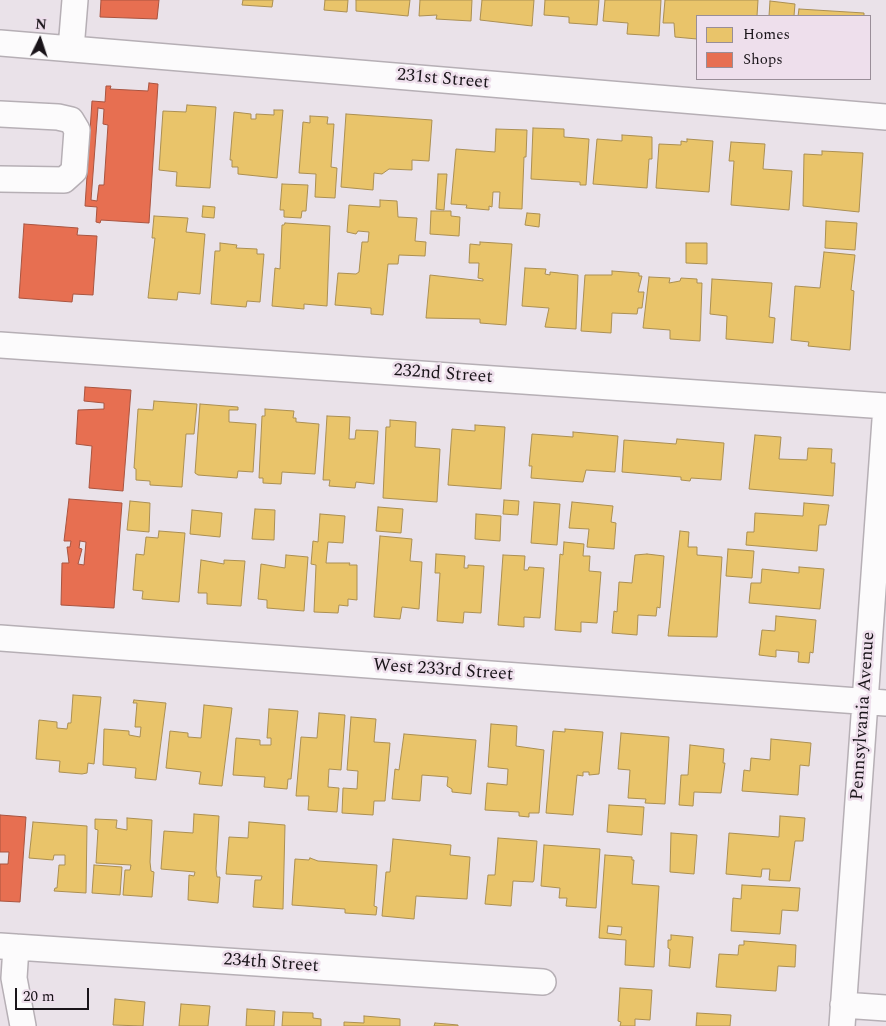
<!DOCTYPE html>
<html>
<head>
<meta charset="utf-8">
<style>
  body { margin:0 }
  #map { position:relative; width:886px; height:1026px; overflow:hidden; background:#eae2e9; font-family:Spectral,serif }
  canvas { display:block }
  .legend { position:absolute; left:696px; top:15px; width:175px; height:65px; box-sizing:border-box; background:#eedfec; border:1px solid #998e98; margin:0; padding:6px 9px; list-style:none; font-size:15px; color:#191419 }
  .legend li { display:flex; align-items:center; gap:10px; height:25px }
  .legend b { width:25px; border:1px solid #998e98 }
  .north { position:absolute; left:15px; top:15px; width:50px; height:50px; -webkit-text-stroke:4px #eedfec; paint-order:stroke; rotate:4deg; font-size:14px; font-weight:700; line-height:20px; text-align:center; color:#191419 }
  .north::after { content:''; display:block; margin:auto; width:18px; height:22px; background:#191419; clip-path:polygon(50% 0,100% 100%,50% 72%,0 100%) }
  .scale { position:absolute; left:15px; top:988px; width:74px; height:22px; box-sizing:border-box; border:2px solid #191419; border-top:0; padding-left:6px; font-size:15px; line-height:18px; white-space:nowrap; color:#191419; -webkit-text-stroke:4px #eedfec; paint-order:stroke }
</style>
</head>
<body>
<div id="map">
<canvas width="886" height="1026"></canvas>
<ul class="legend">
<li><b style="height:14px;background:#e9c46a"></b>Homes</li>
<li><b style="height:14px;background:#e76f51"></b>Shops</li>
</ul>
<div class="north">N</div>
<div class="scale">20 m</div>
</div>
<script>
const ctx = document.querySelector('canvas').getContext('2d');
ctx.lineJoin = 'round';
function fillPath(path, color) { ctx.fillStyle = color; ctx.fill(path, 'evenodd'); }
const shape = rows => new Path2D(rows.map(r => 'M' + r).join(''));
function stroke(path, color, width, dash) { ctx.strokeStyle = color; ctx.lineWidth = width; ctx.lineCap = dash ? 'butt' : 'round'; ctx.setLineDash(dash || []); ctx.stroke(path); }
function write(font, color, halo, rows, align = 'center') {
  ctx.font = font + ' Spectral,serif'; ctx.lineWidth = 5; ctx.setLineDash([]); ctx.textBaseline = 'middle'; ctx.strokeStyle = halo; ctx.fillStyle = color; for (const [text, x, y, turn = 0] of rows) {
    ctx.save(); ctx.translate(x, y); ctx.rotate((+turn || 0) * Math.PI / 180); ctx.textAlign = isNaN(turn) ? turn : align; if (halo) ctx.strokeText(text, 0, 0); ctx.fillText(text, 0, 0); ctx.restore();
  }
}
const homes = shape([
  [243,0,273,0,272,7,242,5,243,0],
  [325,0,348,0,347,12,324,10,325,0],
  [356,0,410,0,408,16,356,11,356,0],
  [420,0,472,0,471,21,436,19,437,15,419,16,420,0],
  [482,0,534,0,532,26,480,20,482,0],
  [545,0,599,0,597,25,569,23,569,17,544,15,545,0],
  [605,0,661,0,659,36,627,34,628,23,603,21,605,0],
  [665,0,758,0,757,16,697,16,697,39,675,37,674,23,663,23,665,0],
  [770,1,795,4,794,16,769,16,770,1],
  [799,9,864,13,864,16,798,16,799,9],
  [187,105,216,107,210,188,176,186,177,172,159,170,163,111,186,112,187,105],
  [274,110,283,110,277,178,238,174,238,167,232,167,232,160,230,160,234,112,251,114,251,119,256,119,256,114,274,115,274,110],
  [346,114,432,120,429,161,412,160,412,170,389,169,382,174,374,173,373,190,341,187,346,114],
  [310,116,328,117,327,124,334,124,331,167,337,168,335,198,315,197,316,174,299,173,303,122,310,123,310,116],
  [533,128,564,129,564,137,589,139,586,185,580,185,580,182,531,179,533,128],
  [496,129,527,130,526,157,524,157,522,209,499,208,500,192,493,192,492,207,489,206,489,210,466,208,467,205,451,204,456,149,495,152,496,129],
  [622,135,652,137,652,159,649,159,647,188,593,184,597,139,622,141,622,135],
  [687,139,713,141,709,192,656,188,659,144,681,145,681,141,687,142,687,139],
  [731,142,765,144,763,169,792,171,789,210,731,205,734,161,729,161,731,142],
  [822,151,863,153,859,212,803,206,804,154,822,155,822,151],
  [438,174,447,174,444,210,436,209,438,174],
  [282,184,308,185,306,211,302,211,301,218,284,217,284,210,280,210,282,184],
  [380,200,397,201,398,217,417,218,415,241,426,242,425,256,399,255,398,264,388,264,383,315,371,314,371,308,335,305,338,273,356,274,359,272,362,242,368,242,369,232,358,231,356,234,347,232,349,205,380,207,380,200],
  [203,206,215,207,214,218,202,217,203,206],
  [431,211,451,211,451,216,460,217,459,236,430,234,431,211],
  [527,213,540,214,539,227,525,225,527,213],
  [154,216,188,218,186,232,205,234,200,294,178,292,177,300,148,298,155,238,152,238,154,216],
  [826,221,857,223,855,250,825,248,826,221],
  [285,223,330,226,327,306,304,304,304,309,272,306,275,268,280,269,282,225,284,225,285,223],
  [480,242,512,244,506,325,480,323,480,319,426,318,430,275,483,281,483,279,478,278,479,263,469,263,470,244,480,245,480,242],
  [220,243,237,245,236,248,257,249,257,254,264,254,260,302,247,301,246,307,211,304,215,251,220,251,220,243],
  [686,243,707,243,707,264,686,263,686,243],
  [824,252,855,255,851,290,854,291,850,350,808,346,809,342,791,340,795,286,820,288,824,252],
  [525,268,546,269,545,274,550,275,550,272,578,275,576,329,545,327,549,308,522,306,525,268],
  [612,271,639,273,639,276,642,276,638,292,644,292,642,308,638,308,637,314,612,313,611,333,581,331,585,275,612,275,612,271],
  [649,277,670,278,669,283,680,281,681,278,697,279,697,283,702,283,700,341,670,339,670,330,643,328,649,277],
  [712,279,772,283,769,317,775,318,773,343,726,339,727,316,710,314,712,279],
  [154,401,197,404,194,434,186,434,182,487,150,485,150,481,136,480,136,469,134,468,138,409,153,410,154,401],
  [200,404,238,407,238,410,229,410,229,422,256,424,253,472,238,471,237,478,198,475,195,473,200,404],
  [265,409,294,411,293,418,296,418,296,422,319,424,315,474,282,472,281,484,263,483,263,478,259,478,262,416,265,416,265,409],
  [327,416,350,417,349,439,355,439,356,430,378,431,374,484,356,482,355,488,329,486,330,480,323,480,327,416],
  [390,420,416,422,415,447,440,449,437,502,383,498,386,427,390,427,390,420],
  [475,425,505,427,501,489,448,485,452,429,475,431,475,425],
  [573,432,618,436,615,472,586,470,583,482,531,478,532,466,529,466,532,434,573,437,573,432],
  [755,435,781,437,779,459,807,460,808,448,832,449,831,463,835,463,833,496,749,489,755,435],
  [677,439,724,443,721,480,691,478,690,481,681,480,681,477,622,472,624,440,676,444,677,439],
  [504,500,519,501,518,515,503,514,504,500],
  [130,501,150,503,149,532,127,530,130,501],
  [534,502,560,504,557,545,531,543,534,502],
  [572,502,613,506,611,522,616,523,614,549,587,547,589,529,569,528,572,502],
  [804,503,829,505,826,525,819,525,817,551,746,545,747,532,754,532,755,513,803,516,804,503],
  [378,507,403,509,401,533,376,531,378,507],
  [255,509,275,510,274,540,252,539,255,509],
  [192,510,222,513,220,537,190,534,192,510],
  [320,514,345,516,343,543,328,542,326,563,350,563,349,565,357,565,357,600,348,599,348,606,339,605,338,613,314,612,316,565,311,564,313,541,318,542,320,514],
  [476,514,501,516,500,541,475,539,476,514],
  [159,531,185,533,179,602,142,599,143,591,133,590,136,554,144,555,146,537,158,538,159,531],
  [680,531,689,532,688,547,697,547,697,555,722,557,717,637,668,636,680,531],
  [380,536,412,539,410,561,422,562,419,609,402,607,400,619,374,617,380,536],
  [564,542,584,544,583,556,590,556,589,571,601,572,597,623,581,622,581,632,555,630,560,554,563,555,564,542],
  [728,549,754,551,752,578,726,576,728,549],
  [436,554,465,556,464,568,468,568,468,565,484,566,481,613,464,612,463,623,437,621,440,573,435,573,436,554],
  [647,554,664,556,660,608,657,607,656,616,638,615,637,635,612,633,614,611,617,612,619,582,632,583,635,555,647,554],
  [286,555,308,557,304,611,267,608,267,600,258,599,261,564,285,568,286,555],
  [503,555,525,556,524,570,528,570,529,567,544,568,540,618,524,617,524,627,498,625,503,555],
  [201,560,224,564,224,560,245,561,241,606,207,604,207,593,198,593,201,560],
  [799,567,824,569,820,609,749,603,751,583,761,583,762,569,799,573,799,567],
  [776,616,816,620,813,653,810,652,809,663,798,662,799,652,776,650,776,657,759,655,762,630,775,631,776,616],
  [73,695,101,697,94,764,88,763,87,773,82,774,59,772,60,761,36,759,39,720,57,722,57,728,67,729,68,723,71,723,73,695],
  [134,700,166,703,156,780,135,778,136,768,103,765,104,729,129,731,129,735,140,737,141,727,135,727,137,703,133,703,134,700],
  [204,705,232,708,222,786,199,784,201,772,166,768,170,731,188,733,188,737,201,738,204,705],
  [269,709,298,711,291,779,288,779,287,789,264,787,265,777,233,775,236,738,260,740,260,745,271,745,271,738,267,738,269,709],
  [319,713,345,715,341,770,329,769,328,787,339,788,337,812,308,810,309,796,296,796,301,737,317,738,319,713],
  [351,717,376,719,374,742,390,743,385,801,374,801,373,815,342,813,343,788,357,789,358,771,347,770,351,717],
  [491,724,517,726,516,746,544,750,539,813,529,813,529,817,519,816,519,812,485,810,487,783,507,785,508,769,488,767,491,724],
  [565,729,603,732,599,774,589,775,589,772,583,772,583,776,577,775,573,815,546,813,553,731,565,732,565,729],
  [621,733,669,737,665,804,645,803,646,799,628,798,630,770,618,769,621,733],
  [404,734,476,740,471,794,452,792,452,789,447,786,448,777,422,775,420,801,392,799,395,769,399,770,404,734],
  [771,739,811,743,809,766,800,765,798,795,742,791,744,770,750,771,751,758,770,760,771,739],
  [690,745,724,749,723,763,725,763,721,793,694,792,693,806,679,805,681,775,688,775,690,745],
  [609,805,644,807,642,835,607,832,609,805],
  [194,814,219,816,216,869,217,877,220,877,218,903,188,900,189,875,194,876,195,872,161,869,164,831,193,833,194,814],
  [780,816,805,818,803,841,795,841,790,881,769,880,770,869,762,869,761,877,726,874,729,833,779,837,780,816],
  [127,818,152,820,150,862,151,871,154,872,152,897,123,895,125,870,130,870,131,865,96,863,98,830,95,829,95,819,117,820,116,828,127,830,127,818],
  [33,822,87,826,86,893,54,891,55,888,57,888,59,865,65,865,65,855,54,855,53,860,29,858,33,822],
  [249,822,285,825,283,909,253,907,255,880,261,880,262,876,226,874,229,837,248,838,249,822],
  [671,833,697,835,694,874,670,872,671,833],
  [498,838,537,841,534,880,533,882,513,881,511,906,485,904,488,875,495,875,498,838],
  [393,839,451,845,450,855,470,857,467,899,416,896,414,919,382,916,386,872,390,872,393,839],
  [544,845,600,849,596,908,566,906,567,898,559,898,560,888,541,886,544,845],
  [605,855,632,857,632,860,634,860,632,884,659,886,654,967,625,965,626,940,599,938,605,855],
  [608,926,622,927,621,935,607,933,608,926],
  [310,858,318,861,377,865,374,906,377,907,376,915,345,913,345,909,292,905,295,859,309,860,310,858],
  [94,865,122,867,120,895,92,893,94,865],
  [742,885,800,888,798,911,782,910,780,934,731,931,733,898,741,899,742,885],
  [671,935,693,937,690,968,669,966,670,949,668,948,668,940,671,940,671,935],
  [744,941,796,945,795,967,778,966,776,991,716,987,719,954,738,955,739,945,744,945,744,941],
  [620,988,652,990,650,1020,635,1019,635,1026,620,1026,621,1022,618,1021,620,988],
  [115,999,145,1002,143,1026,113,1025,115,999],
  [181,1004,210,1006,208,1026,179,1026,181,1004],
  [247,1009,275,1011,274,1026,246,1026,247,1009],
  [283,1012,313,1013,313,1018,321,1019,321,1026,282,1026,283,1012],
  [697,1013,731,1015,730,1026,696,1026,697,1013],
  [364,1016,400,1019,400,1026,344,1026,344,1022,364,1023,364,1016],
  [435,1023,458,1025,458,1026,434,1026,435,1023]
]);
const shops = shape([
  [101,0,159,0,157,19,100,17,101,0],
  [149,83,158,84,149,223,101,220,100,223,96,222,97,207,85,206,92,101,105,102,106,86,111,86,110,89,148,91,149,83],
  [98,108,104,109,103,124,108,125,104,185,99,185,97,201,91,200,98,108],
  [24,224,78,228,77,235,97,236,93,295,73,294,72,302,19,298,24,224],
  [85,387,131,390,123,491,89,488,92,446,76,444,78,410,104,409,104,403,84,401,85,387],
  [69,499,122,503,114,608,61,605,62,563,69,563,67,547,70,547,71,541,64,541,69,499],
  [80,541,86,542,84,565,78,564,82,549,79,548,80,541],
  [0,815,26,817,20,902,0,901,0,864,8,864,9,852,0,852,0,815]
]);
const minor = shape([
  [0,43,886,117],
  [71,49,75,0],
  [0,114,58,117,71,120,77,130,74,171,64,180,0,179],
  [0,345,886,406],
  [0,638,886,703],
  [0,946,543,982],
  [16,947,14,978,23,1026],
  [843,1005,886,1008],
  [842,1026,886,406]
]);
const streetNames = [
  ["231st Street",443,80,5],
  ["232nd Street",443,375,4],
  ["West 233rd Street",443,671,4],
  ["Pennsylvania Avenue",864,716,-86],
  ["234th Street",271,964,4]
];
fillPath(homes, '#e9c46a');
stroke(homes, '#ab8f52', 1);
fillPath(shops, '#e76f51');
stroke(shops, '#a95440', 1);
stroke(minor, '#b6afb5', 28);
stroke(minor, '#fcfbfc', 25);
write('18px', '#191419', '#eedfec', streetNames);
</script>
</body>
</html>
